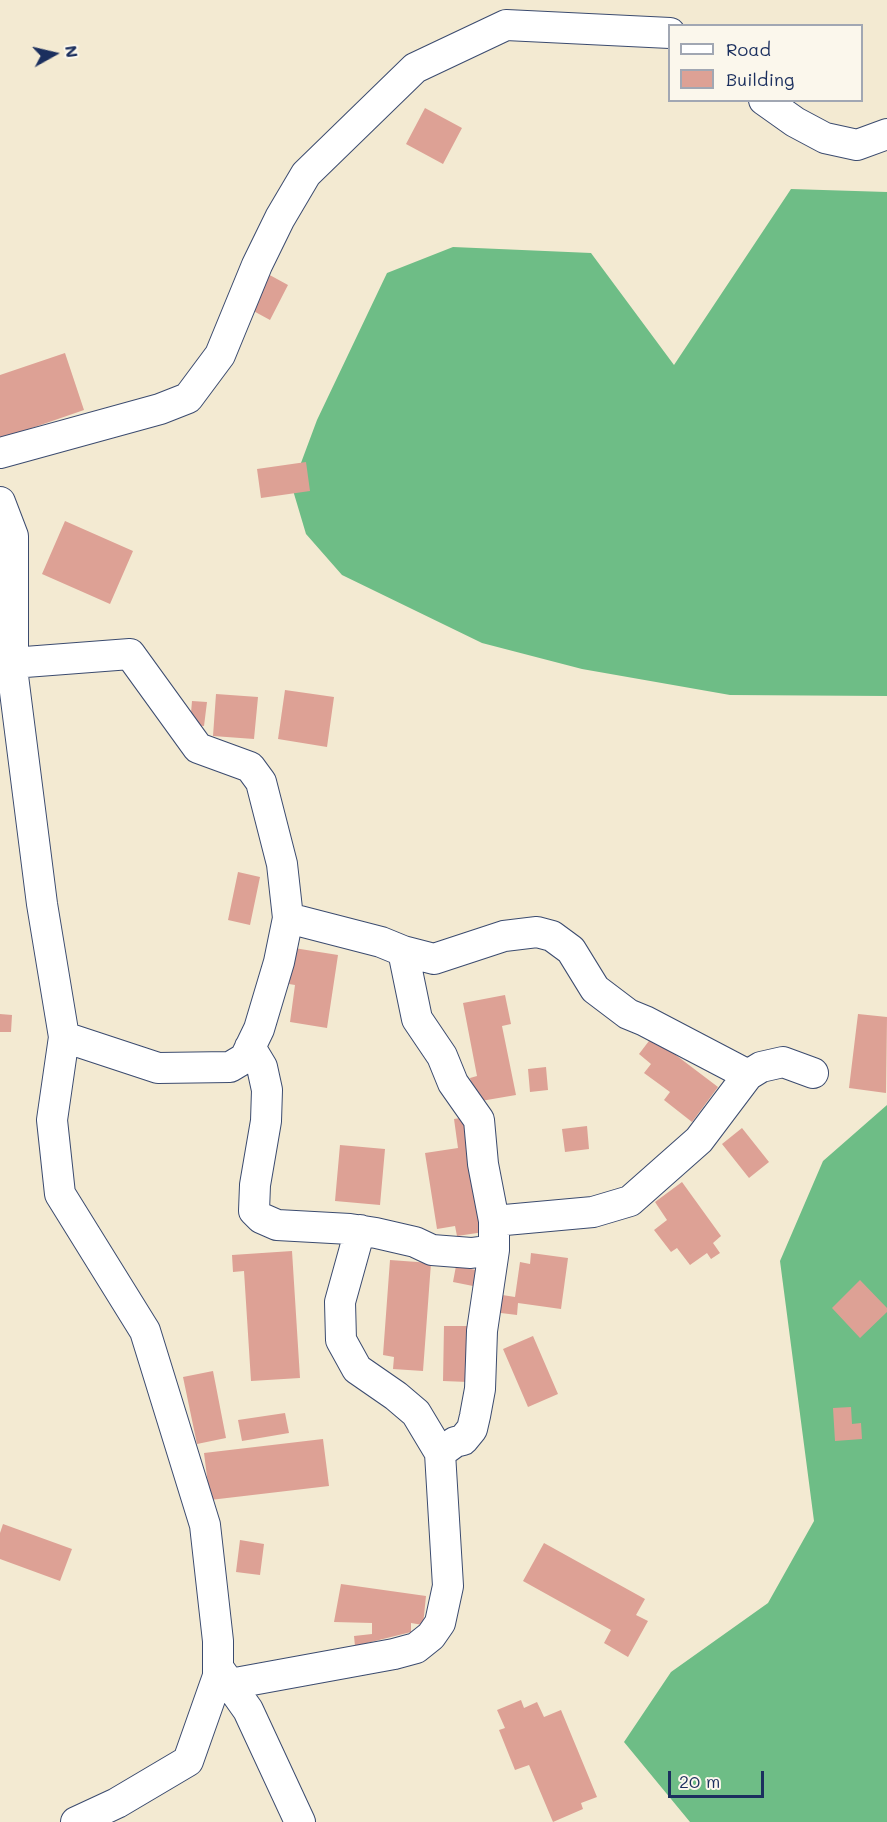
<!DOCTYPE html>
<html>
<head>
<meta charset="utf-8">
<style>
  body { margin:0 }
  #map { position:relative; width:887px; height:1822px; overflow:hidden; background:#f3ead2; font-family:Mali,sans-serif }
  canvas { display:block }
  .legend { position:absolute; left:668px; top:24px; width:195px; height:78px; box-sizing:border-box; background:#fbf7ec; border:2px solid #a1a7b3; margin:0; padding:8px 10px; list-style:none; font-size:18px; color:#1b2f5e }
  .legend li { display:flex; align-items:center; gap:12px; height:30px }
  .legend b { width:30px; border:2px solid #a1a7b3 }
  .north { position:absolute; left:24px; top:24px; width:60px; height:60px; -webkit-text-stroke:4px #fbf7ec; paint-order:stroke; rotate:82deg; font-size:16px; font-weight:700; line-height:24px; text-align:center; color:#1b2f5e }
  .north::after { content:''; display:block; margin:auto; width:21px; height:27px; background:#1b2f5e; clip-path:polygon(50% 0,100% 100%,50% 72%,0 100%) }
  .scale { position:absolute; left:668px; top:1771px; width:96px; height:27px; box-sizing:border-box; border:3px solid #1b2f5e; border-top:0; padding-left:8px; font-size:18px; line-height:21px; white-space:nowrap; color:#1b2f5e; -webkit-text-stroke:4px #fbf7ec; paint-order:stroke }
</style>
</head>
<body>
<div id="map">
<canvas width="887" height="1822"></canvas>
<ul class="legend">
<li><b style="height:8px;background:#fff"></b>Road</li>
<li><b style="height:16px;background:#dda195"></b>Building</li>
</ul>
<div class="north">N</div>
<div class="scale">20 m</div>
</div>
<script>
const ctx = document.querySelector('canvas').getContext('2d');
ctx.lineJoin = 'round';
function fillPath(path, color) { ctx.fillStyle = color; ctx.fill(path, 'evenodd'); }
const shape = rows => new Path2D(rows.map(r => 'M' + r).join(''));
function stroke(path, color, width, dash) { ctx.strokeStyle = color; ctx.lineWidth = width; ctx.lineCap = dash ? 'butt' : 'round'; ctx.setLineDash(dash || []); ctx.stroke(path); }
const forest = shape([
  [791,189,887,192,887,696,730,695,582,669,482,643,342,575,306,534,292,487,317,420,387,273,453,247,591,253,674,365],
  [887,1105,887,1822,690,1822,624,1742,671,1672,768,1603,814,1521,780,1261,823,1161]
]);
const building = shape([
  [425,108,462,128,443,164,406,144],
  [266,273,288,285,270,320,248,308],
  [65,353,84,410,0,439,0,375],
  [306,462,310,491,261,498,257,469],
  [65,521,133,551,110,604,42,574],
  [285,690,334,697,327,747,278,739],
  [216,694,258,697,254,739,213,736],
  [192,701,207,702,204,726,190,725],
  [238,872,260,877,250,925,228,920],
  [294,948,338,955,327,1028,290,1022,295,985,289,984],
  [505,995,511,1024,502,1026,516,1095,475,1102,470,1078,477,1076,463,1003],
  [0,1014,12,1015,11,1032,0,1032],
  [858,1014,887,1017,886,1093,849,1088],
  [652,1037,718,1087,692,1122,664,1100,670,1092,644,1073,651,1064,639,1054],
  [546,1067,548,1090,530,1092,528,1069],
  [467,1117,484,1232,457,1236,455,1226,437,1229,425,1153,458,1148,454,1119],
  [587,1126,589,1149,565,1152,562,1129],
  [742,1128,769,1162,749,1178,722,1144],
  [340,1145,385,1149,380,1205,335,1201],
  [682,1182,721,1236,713,1243,720,1253,711,1259,707,1253,690,1265,677,1248,671,1252,654,1230,667,1220,655,1202],
  [292,1251,300,1378,251,1381,244,1271,233,1272,232,1255],
  [531,1253,568,1258,561,1309,518,1303,517,1315,493,1312,496,1294,515,1297,520,1262,530,1264],
  [390,1260,431,1263,423,1371,393,1369,394,1357,383,1355],
  [456,1266,476,1270,473,1286,453,1282],
  [860,1280,887,1308,887,1312,860,1338,832,1308],
  [444,1326,470,1326,468,1382,443,1381],
  [533,1336,558,1394,528,1407,503,1349],
  [213,1371,226,1438,197,1444,183,1377],
  [851,1407,852,1424,861,1423,862,1439,835,1441,833,1408],
  [285,1413,289,1433,242,1441,238,1420],
  [323,1439,329,1486,210,1500,204,1453],
  [3,1524,72,1549,60,1581,0,1559,0,1533],
  [240,1540,264,1544,260,1575,236,1572],
  [544,1543,645,1599,636,1615,648,1621,628,1657,604,1643,611,1630,523,1581],
  [341,1584,426,1596,423,1625,411,1623,411,1632,355,1646,354,1636,372,1634,372,1623,334,1622],
  [521,1700,524,1708,537,1702,544,1717,561,1710,597,1797,581,1803,583,1809,553,1822,529,1765,515,1770,499,1730,505,1728,497,1710]
]);
const minor = shape([
  [764,100,795,122,825,138,857,145,887,134],
  [0,453,160,409,188,398,220,355,257,265,280,218,306,174,415,68,506,25,670,33],
  [0,502,13,536,13,676,42,904,64,1037,52,1120,60,1194,145,1331,205,1525,218,1641,218,1676,188,1761,117,1803,76,1822],
  [12,663,130,654,198,748,250,767,261,782,282,864,288,918,279,962,259,1029,245,1058,230,1067,158,1068,64,1037],
  [288,918,381,942,403,951,434,959,504,936,537,932,552,936,571,950,595,989,628,1014,645,1021,748,1075],
  [403,951,417,1019,442,1056,453,1083,479,1120,483,1164,494,1221,494,1250,482,1331,480,1389,475,1416,472,1429,463,1440,455,1442,440,1453],
  [250,1047,262,1067,267,1090,266,1121,255,1185,254,1211,261,1218,277,1225,350,1229,376,1233,415,1242,432,1250,471,1253,494,1250],
  [494,1221,593,1212,630,1201,699,1140,748,1075,761,1067,783,1062,813,1073],
  [219,1669,248,1710,300,1822],
  [230,1684,394,1654,416,1648,431,1636,440,1623,448,1586,440,1453,416,1413,396,1396,357,1369,341,1340,340,1302,360,1230]
]);
fillPath(forest, '#6ebd86');
fillPath(building, '#dda195');
stroke(minor, '#3b4b6f', 32);
stroke(minor, '#fff', 30);
</script>
</body>
</html>
